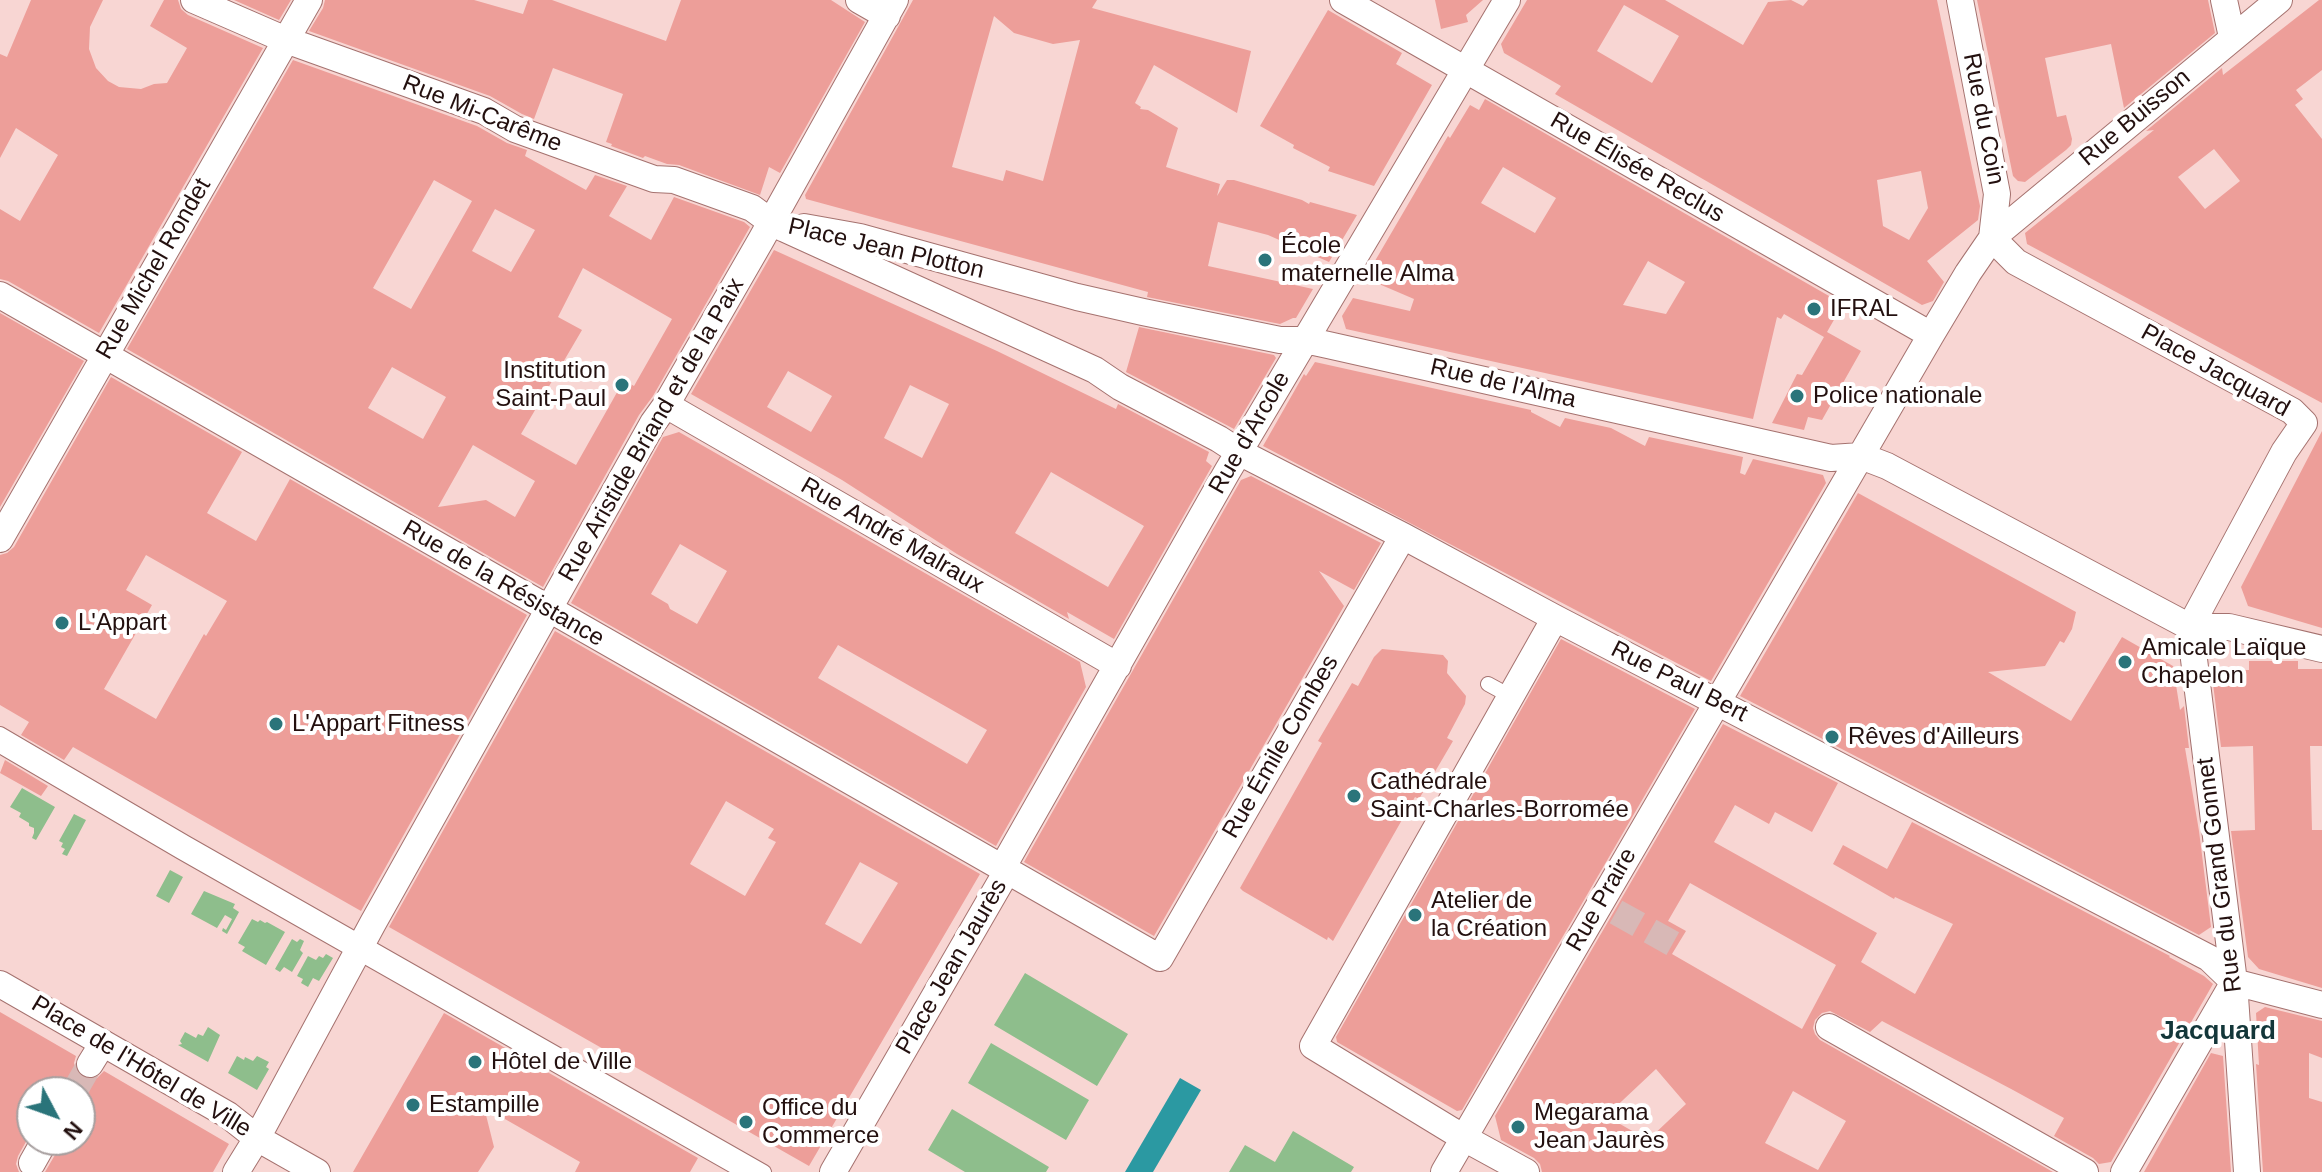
<!DOCTYPE html>
<html>
<head>
<meta charset="utf-8">
<style>
  body { margin:0 }
  #map { position:relative; width:2322px; height:1172px; overflow:hidden; background:#f8d6d3; font-family:Helvetica,sans-serif }
  canvas { display:block }
  .north { position:absolute; left:16px; top:1076px; width:80px; height:80px; box-sizing:border-box; background:#fff; border:2px solid #a79f9f; border-radius:50%; rotate:131deg; font-size:22px; font-weight:700; line-height:32px; text-align:center; color:#23100f }
  .north::after { content:''; display:block; margin:auto; width:28px; height:36px; background:#2a747a; clip-path:polygon(50% 0,100% 100%,50% 72%,0 100%) }
</style>
</head>
<body>
<div id="map">
<canvas width="2322" height="1172"></canvas>
<div class="north">N</div>
</div>
<script>
const ctx = document.querySelector('canvas').getContext('2d');
ctx.lineJoin = 'round';
function fillPath(path, color) { ctx.fillStyle = color; ctx.fill(path, 'evenodd'); }
const shape = rows => new Path2D(rows.map(r => 'M' + r).join(''));
function stroke(path, color, width, dash) { ctx.strokeStyle = color; ctx.lineWidth = width; ctx.lineCap = dash ? 'butt' : 'round'; ctx.setLineDash(dash || []); ctx.stroke(path); }
function write(font, color, halo, rows, align = 'center') {
  ctx.font = font + ' Helvetica,sans-serif'; ctx.lineWidth = 8; ctx.setLineDash([]); ctx.textBaseline = 'middle'; ctx.strokeStyle = halo; ctx.fillStyle = color; for (const [text, x, y, turn = 0] of rows) {
    ctx.save(); ctx.translate(x, y); ctx.rotate((+turn || 0) * Math.PI / 180); ctx.textAlign = isNaN(turn) ? turn : align; if (halo) ctx.strokeText(text, 0, 0); ctx.fillText(text, 0, 0); ctx.restore();
  }
}
const green = shape([
  [22,788,55,807,36,840,32,838,34,833,34,828,29,826,29,823,19,817,21,813,10,807],
  [74,814,86,820,67,856,62,854,65,849,61,847,63,843,59,841],
  [170,870,183,877,169,903,156,896],
  [204,891,235,904,233,908,239,912,227,934,222,931,223,928,226,930,232,919,225,915,217,928,191,914],
  [252,919,258,922,260,920,265,923,267,922,285,932,266,965,242,951,245,947,238,943],
  [292,939,297,942,300,939,304,941,300,950,303,953,292,972,284,967,280,972,275,969],
  [326,954,333,958,319,981,313,978,308,987,301,983,303,979,297,976,308,956,316,960,319,956,323,958],
  [1025,973,1128,1034,1097,1086,994,1025],
  [208,1027,220,1035,208,1062,178,1045,182,1044,180,1041,185,1032,196,1038,198,1034,203,1036],
  [991,1043,1089,1100,1066,1140,968,1083],
  [237,1056,244,1060,245,1057,253,1061,257,1056,269,1062,266,1067,269,1069,257,1090,228,1073],
  [952,1109,1049,1167,1046,1172,965,1172,928,1150],
  [1293,1131,1354,1167,1351,1172,1229,1172,1245,1145,1275,1162]
]);
const water = shape([
  [1180,1078,1201,1090,1153,1172,1125,1172]
]);
const building = shape([
  [31,0,103,0,90,27,89,49,96,68,108,81,119,87,141,89,154,84,167,83,187,48,150,26,164,0,178,0,181,9,188,15,263,48,99,333,8,281,0,279,0,209,20,221,58,155,16,128,0,158,0,54,7,57],
  [234,0,291,0,279,20],
  [325,0,474,0,523,14,528,0,552,0,666,41,681,0,831,0,865,22,780,173,769,167,760,195,679,165,667,164,645,156,643,158,611,146,612,144,606,142,623,94,553,68,534,119,522,114,490,96,309,31,323,8],
  [913,0,1097,0,1092,8,1251,51,1237,113,1154,65,1135,103,1141,107,1140,109,1148,110,1178,128,1166,167,1220,184,1217,196,1227,180,1234,180,1302,200,1309,204,1310,202,1357,215,1329,262,1268,235,1218,222,1208,266,1313,289,1296,318,1293,318,1280,324,1147,297,1148,292,806,199,805,195],
  [994,16,1014,33,1053,44,1080,40,1043,181,1006,170,1003,181,952,167],
  [1435,0,1483,0,1466,15,1468,22,1441,29],
  [1527,0,1665,0,1743,45,1768,2,1791,0,1803,6,1808,0,1937,0,1980,206,1978,220,1927,261,1944,282,1933,301,1922,305,1555,94,1561,86,1504,53,1501,44],
  [1624,5,1679,36,1652,83,1597,51],
  [1921,171,1928,208,1909,240,1883,226,1877,180],
  [1977,0,2208,0,2215,33,2124,108,2111,44,2045,58,2057,117,2066,115,2072,139,2071,145,2066,150,2025,182,2018,181,2013,176],
  [2319,0,2322,0,2322,70,2296,90,2303,99,2295,105,2322,139,2322,403,2027,244,2025,233,2154,130,2146,131,2222,68,2223,75],
  [2214,149,2240,181,2205,209,2178,177],
  [1328,10,1402,53,1396,64,1432,85,1374,186,1328,171,1330,167,1293,148,1294,145,1260,126],
  [293,60,477,126,507,143,527,150,525,156,586,190,595,175,627,186,609,216,651,240,674,197,744,222,750,227,653,396,639,415,543,587,127,349],
  [434,180,472,201,411,309,373,288],
  [495,209,535,230,511,272,472,251],
  [583,268,672,319,634,386,624,380,576,465,521,434,582,330,558,317],
  [392,367,446,397,423,439,368,408],
  [473,445,535,481,515,517,486,500,438,507],
  [1485,99,1843,304,1827,332,1861,351,1822,420,1808,417,1804,430,1772,423,1797,374,1802,375,1824,337,1784,314,1781,319,1777,317,1753,419,1346,329,1342,316,1353,298,1410,311,1414,299,1365,278,1448,136,1450,138,1470,105,1479,110],
  [1503,167,1556,198,1535,233,1481,203],
  [1648,261,1685,282,1666,314,1623,305],
  [774,250,997,351,1116,409,1118,404,1209,452,1206,461,1212,466,1114,639,1067,612,1069,619,957,554,842,480,691,394],
  [788,371,832,396,811,432,767,407],
  [910,385,949,404,922,458,884,438],
  [1051,472,1144,526,1108,587,1015,533],
  [0,313,84,361,0,507],
  [1139,327,1274,355,1276,358,1234,429,1126,372],
  [1315,362,1531,410,1531,412,1560,427,1565,418,1611,428,1645,446,1649,437,1743,457,1740,473,1745,475,1753,459,1823,475,1826,483,1711,681,1263,446,1304,374,1306,376],
  [111,377,242,452,207,513,256,541,290,479,527,615,361,911,73,747,64,760,21,735,29,722,0,705,0,555,7,553,14,547],
  [146,555,227,601,206,636,204,634,156,719,104,689,152,605,126,590],
  [2322,431,2322,628,2248,606,2241,587],
  [679,432,1080,662,1086,687,996,846,571,603,663,437],
  [680,544,727,571,697,624,670,609,668,604,651,594],
  [838,645,987,730,967,764,818,678],
  [1251,476,1381,543,1354,590,1319,571,1344,606,1154,936,1024,862,1241,480],
  [1858,493,2076,612,2072,629,2064,643,2060,641,2045,666,1988,672,2071,721,2122,637,2173,666,2180,710,2184,706,2189,748,2185,748,2199,831,2211,927,2199,935,1740,696],
  [555,631,980,874,809,1166,389,927],
  [726,801,774,829,768,838,776,842,745,896,690,864],
  [860,862,898,883,861,944,825,924],
  [1561,639,1695,709,1462,1110,1457,1111,1337,1042,1336,1037],
  [1382,649,1443,655,1448,661,1447,673,1466,696,1465,704,1447,738,1453,741,1419,799,1415,797,1333,941,1328,937,1327,940,1243,891,1240,888,1322,743,1318,741,1352,683,1358,686,1374,657],
  [2249,661,2298,661,2298,669,2322,669,2322,746,2310,746,2312,830,2322,830,2322,988,2259,969,2248,957,2231,831,2255,830,2253,746,2221,747,2212,676,2218,670,2249,670],
  [1723,724,1838,783,1812,832,1775,812,1769,824,1735,805,1714,842,1877,933,1861,962,1915,994,1953,924,1895,897,1894,899,1833,864,1843,845,1887,869,1912,822,2170,956,2169,957,2204,976,2213,984,2111,1162,2099,1164,2093,1158,2054,1136,2064,1118,2013,1090,1882,1021,1870,1032,1830,1011,1822,1013,1815,1020,1813,1028,1815,1034,1820,1040,2053,1172,1542,1172,1540,1164,1534,1158,1501,1140,1495,1116],
  [1690,883,1836,965,1802,1029,1672,954,1686,931,1668,921],
  [1656,1069,1686,1104,1648,1140,1606,1116],
  [1793,1091,1846,1121,1818,1170,1765,1143],
  [5,760,48,786,41,796,0,773],
  [2265,1007,2322,1021,2322,1058,2309,1053,2309,1098,2322,1102,2322,1172,2263,1172,2256,1064,2259,1065,2256,1013],
  [0,1012,76,1056,74,1063,76,1071,82,1078,90,1080,97,1078,104,1071,229,1144,213,1172,45,1172,59,1148,61,1140,80,1140,80,1092,32,1092,32,1131,18,1156,16,1164,19,1172,0,1172],
  [444,1013,698,1158,690,1172,575,1172,580,1162,484,1107,494,1147,478,1172,353,1172],
  [2211,1053,2223,1056,2231,1172,2144,1172]
]);
const streetTunnel = shape([
  [1616,912,1677,946],
  [74,1092,90,1064]
]);
const lane = shape([
  [1488,684,1510,696],
  [0,734,186,843,764,1172],
  [0,746,181,852,744,1172]
]);
const street = shape([
  [194,0,286,40,484,111,515,129,654,179,674,180,752,208,771,222,785,229,1095,370,1120,387,1219,439,1239,452,1403,536,1555,618,2209,958,2234,982,2322,1005],
  [859,0,887,16],
  [1343,0,1931,335],
  [1960,0,1997,194,1992,238],
  [2224,0,2232,37],
  [804,227,860,237,1077,297,1143,312,1280,340,1305,340,1328,345,1831,458,1861,456,1887,466,2190,627,2284,452,2304,423],
  [1992,238,2016,262,2292,411,2304,423],
  [0,295,1160,958,1403,536],
  [666,405,1118,666],
  [0,539,309,0],
  [0,984,228,1115,257,1138,317,1172],
  [1829,1027,2085,1172],
  [90,1064,103,1043],
  [32,1163,45,1140],
  [236,1172,257,1138,373,923,653,423,666,405,761,240,895,0],
  [833,1172,1007,871,1005,863,1227,472,1507,0],
  [1444,1172,1931,335,1968,273,1992,238,2279,0],
  [1526,1172,1464,1138,1313,1046,1555,618],
  [2124,1172,2234,982],
  [2247,1172,2234,982,2190,627,2229,627,2322,649]
]);
const markers = [
  [1265,260,8,"#2a747a"],
  [1814,309,8,"#2a747a"],
  [622,385,8,"#2a747a"],
  [1797,396,8,"#2a747a"],
  [62,623,8,"#2a747a"],
  [2125,662,8,"#2a747a"],
  [276,724,8,"#2a747a"],
  [1832,737,8,"#2a747a"],
  [1354,796,8,"#2a747a"],
  [1415,915,8,"#2a747a"],
  [475,1062,8,"#2a747a"],
  [413,1105,8,"#2a747a"],
  [746,1122,8,"#2a747a"],
  [1518,1127,8,"#2a747a"]
];
const streetNames = [
  ["Rue Mi-Carême",482,114,22],
  ["Rue Buisson",2135,118,-40],
  ["Rue du Coin",1983,119,79],
  ["Rue Élisée Reclus",1637,168,30],
  ["Place Jean Plotton",886,249,13],
  ["Rue Michel Rondet",154,269,-60],
  ["Place Jacquard",2215,371,29],
  ["Rue de l'Alma",1503,384,13],
  ["Rue Aristide Briand et de la Paix",652,430,-60],
  ["Rue d'Arcole",1250,433,-60],
  ["Rue André Malraux",892,536,30],
  ["Rue de la Résistance",503,584,30],
  ["Rue Paul Bert",1679,682,27],
  ["Rue Émile Combes",1281,747,-60],
  ["Rue du Grand Gonnet",2220,875,-97],
  ["Rue Praire",1602,900,-60],
  ["Place Jean Jaurès",952,967,-60],
  ["Place de l'Hôtel de Ville",141,1067,31]
];
const poiNames = [
  ["École",1281,246],
  ["maternelle Alma",1281,274],
  ["IFRAL",1830,309],
  ["Institution",606,371,"right"],
  ["Saint-Paul",606,399,"right"],
  ["Police nationale",1813,396],
  ["L'Appart",78,623],
  ["Amicale Laïque",2141,648],
  ["Chapelon",2141,676],
  ["L'Appart Fitness",292,724],
  ["Rêves d'Ailleurs",1848,737],
  ["Cathédrale",1370,782],
  ["Saint-Charles-Borromée",1370,810],
  ["Atelier de",1431,901],
  ["la Création",1431,929],
  ["Hôtel de Ville",491,1062],
  ["Estampille",429,1105],
  ["Office du",762,1108],
  ["Commerce",762,1136],
  ["Megarama",1534,1113],
  ["Jean Jaurès",1534,1141]
];
const neighbourhoodNames = [
  ["Jacquard",2218,1032]
];
fillPath(green, '#8ebe8c');
fillPath(water, '#2b99a2');
fillPath(building, '#ed9e99');
stroke(streetTunnel, '#d8b8b6', 26, [26, 13]);
stroke(lane, '#a5726f', 16);
stroke(street, '#a5726f', 28);
stroke(lane, '#fff', 14);
stroke(street, '#fff', 26);
for (const [x, y, r, color] of markers) { const dot = new Path2D(); dot.arc(x, y, r, 0, 2 * Math.PI); ctx.fillStyle = color; ctx.fill(dot); stroke(dot, '#fff', 3); }
write('24px', '#23100f', '#fff', streetNames);
write('24px', '#23100f', '#fff', poiNames, 'left');
write('bold 26px', '#133639', '#fff', neighbourhoodNames);
</script>
</body>
</html>
